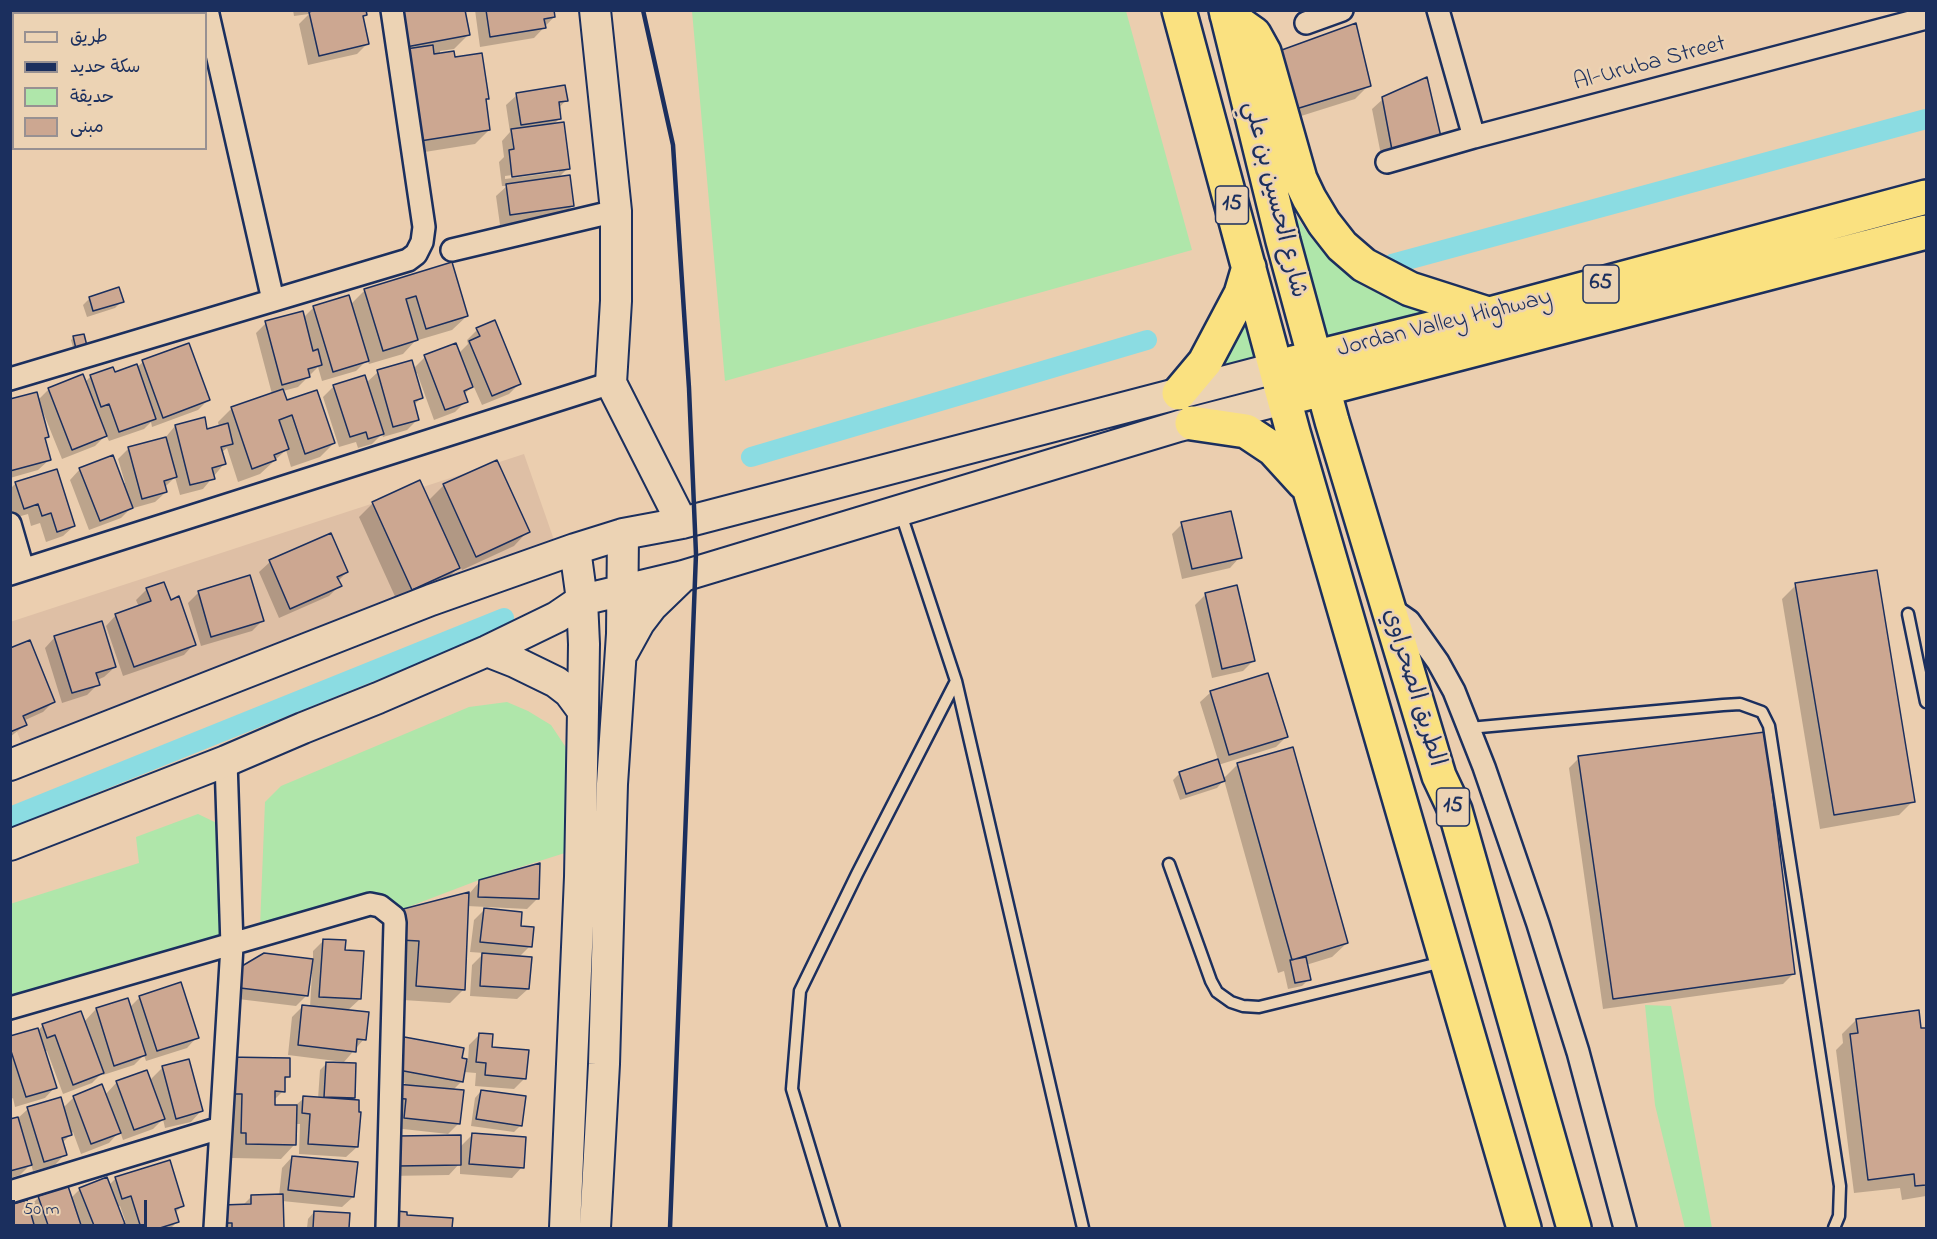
<!DOCTYPE html>
<html>
<head>
<meta charset="utf-8">
<style>
  body { margin:0 }
  #map { position:relative; width:1937px; height:1239px; overflow:hidden; background:#ebceaf; font-family:"Indie Flower","Playpen Sans Arabic",sans-serif }
  canvas { display:block }
  .frame { position:absolute; inset:0; border:12px solid #1b2f5e; pointer-events:none }
  .legend { position:absolute; left:12px; top:12px; width:195px; height:138px; box-sizing:border-box; background:#ecd3b4; border:2px solid #989192; margin:0; padding:8px 10px; list-style:none; font-size:18px; color:#1b2f5e }
  .legend li { display:flex; align-items:center; gap:12px; height:30px }
  .legend b { width:30px; border:2px solid #989192 }
  .scale { position:absolute; left:12px; top:1200px; width:135px; height:27px; box-sizing:border-box; border:3px solid #1b2f5e; border-top:0; padding-left:8px; font-size:18px; line-height:21px; white-space:nowrap; color:#1b2f5e; -webkit-text-stroke:4px #ecd3b4; paint-order:stroke }
</style>
</head>
<body>
<div id="map">
<canvas width="1937" height="1239"></canvas>
<div class="frame"></div>
<ul class="legend">
<li><b style="height:8px;background:#ecd3b4"></b>طريق</li>
<li><b style="height:8px;background:#1b2f5e"></b>سكة حديد</li>
<li><b style="height:16px;background:#afe6aa"></b>حديقة</li>
<li><b style="height:16px;background:#cca791"></b>مبنى</li>
</ul>
<div class="scale">50 m</div>
</div>
<script>
const ctx = document.querySelector('canvas').getContext('2d');
ctx.lineJoin = 'round';
function fillPath(path, color) { ctx.fillStyle = color; ctx.fill(path, 'evenodd'); }
const shape = rows => new Path2D(rows.map(r => 'M' + r).join(''));
function stroke(path, color, width, dash) { ctx.strokeStyle = color; ctx.lineWidth = width; ctx.lineCap = dash ? 'butt' : 'round'; ctx.setLineDash(dash || []); ctx.stroke(path); }
function write(font, color, halo, rows, align = 'center') {
  ctx.font = font + ' "Indie Flower","Playpen Sans Arabic",sans-serif'; ctx.lineWidth = 5; ctx.setLineDash([]); ctx.textBaseline = 'middle'; ctx.strokeStyle = halo; ctx.fillStyle = color; for (const [text, x, y, turn = 0] of rows) {
    ctx.save(); ctx.translate(x, y); ctx.rotate((+turn || 0) * Math.PI / 180); ctx.textAlign = isNaN(turn) ? turn : align; if (halo) ctx.strokeText(text, 0, 0); ctx.fillText(text, 0, 0); ctx.restore();
  }
}
const built = shape([
  [524,454,561,560,30,764,11,717,10,622]
]);
const green = shape([
  [692,11,1126,11,1192,250,725,381],
  [1284,199,1312,239,1341,270,1363,286,1390,299,1431,312,1321,338],
  [1251,301,1266,354,1215,368,1235,341,1243,326],
  [507,702,528,711,551,725,565,746,571,767,565,853,479,880,403,909,274,942,260,927,265,802,281,786,469,707],
  [198,814,221,825,222,939,11,1007,10,904,139,863,136,837],
  [1645,1005,1671,1006,1712,1228,1685,1228,1655,1105]
]);
const shadow = shape([
  [293,10,365,10,366,15,362,18,368,43,357,54,308,65,299,24,309,14,294,16],
  [385,10,468,35,454,49,440,51,440,54,454,59,487,98,484,101,489,130,475,144,406,155],
  [475,10,553,10,554,17,534,38,480,47],
  [1355,24,1369,85,1355,99,1282,122],
  [517,95,566,100,558,109,560,118,553,125,568,168,558,178,572,206,562,216,500,225,496,196,507,186,502,186,499,162,504,157,502,141,510,132,506,105],
  [559,169,559,172,505,179,505,176],
  [1383,99,1439,137,1382,160,1372,109],
  [451,264,467,316,452,330,415,341,403,354,369,364,367,360,356,371,322,381,318,367,298,387,283,391,286,402,334,443,320,457,291,467,286,450,260,474,238,482,227,448,221,453,224,464,203,489,180,495,175,477,164,488,166,492,155,502,130,509,121,518,89,530,70,480,80,469,125,483,118,459,129,448,165,438,175,426,206,430,219,427,218,422,232,408,272,394,256,333,266,323,303,318,314,307,350,305,365,290],
  [90,298,122,301,115,308,87,317,83,305],
  [477,330,520,383,509,394,482,405,473,385,464,395,466,401,455,412,434,420,417,373,414,374,421,398,413,406,417,420,407,430,383,437,382,434,372,444,358,448,356,442,339,447,323,397,334,386,366,383,378,372,413,369,425,357,459,353,468,344,467,340],
  [74,337,85,346,74,351,71,340],
  [188,344,208,400,198,410,152,427,151,422,144,429,109,441,106,435,95,446,62,459,43,412,41,413,48,437,44,440,49,460,38,470,10,478,10,400,38,400,49,389,85,382,91,376,114,374,136,368,143,362],
  [16,483,74,526,63,536,46,542,40,523,31,526,28,514,14,518,10,509,10,489],
  [444,485,528,531,514,546,462,570,460,566,444,582,398,603,359,517,373,503,428,501],
  [1182,524,1240,557,1230,568,1182,579,1172,534],
  [270,562,347,572,338,581,340,585,329,596,279,618,259,572],
  [249,577,262,621,252,631,201,646,188,603,198,593],
  [1796,585,1913,801,1899,815,1820,829,1782,599],
  [147,589,170,602,194,644,184,655,123,676,106,626,116,615,139,607,136,600],
  [1206,594,1253,661,1243,671,1212,678,1195,605],
  [55,637,115,667,104,677,97,680,98,684,87,695,62,703,45,648],
  [10,650,53,702,43,712,23,721,25,725,10,737],
  [1211,692,1286,737,1276,747,1218,765,1223,779,1237,765,1292,749,1347,943,1332,957,1306,965,1309,979,1302,986,1288,989,1284,971,1278,973,1224,780,1217,788,1180,800,1173,780,1180,773,1218,760,1200,702],
  [1579,758,1793,974,1783,984,1603,1009,1569,768],
  [480,881,538,898,527,909,467,906,464,989,450,1003,403,1000,406,955,386,954,389,925,404,910,469,894],
  [484,910,519,927,530,946,519,957,528,989,517,999,470,996,472,965,484,953,470,952,474,920],
  [324,940,360,999,347,1011,364,1039,344,1062,288,1055,292,1017,303,1006,310,1007,312,974,309,974,306,996,296,1006,230,998,232,978,243,967,313,961,313,951],
  [140,997,197,1037,187,1048,146,1061,144,1055,134,1065,103,1075,102,1073,92,1083,63,1094,47,1051,44,1052,55,1087,45,1098,15,1107,13,1098,10,1100,10,1038,38,1031,43,1025,84,1022,96,1009,129,1008],
  [1856,1020,1920,1030,1926,1029,1926,1196,1902,1200,1900,1188,1854,1193,1836,1050,1843,1043,1842,1034],
  [479,1035,491,1048,525,1078,514,1089,475,1086,476,1073,464,1072,462,1081,452,1091,459,1123,448,1134,394,1128,396,1109,405,1083,383,1080,389,1048,468,1061,469,1045],
  [226,1059,288,1077,283,1081,283,1091,274,1100,274,1106,295,1106,304,1098,318,1099,320,1070,326,1064,353,1097,350,1101,357,1147,346,1157,299,1154,300,1124,295,1124,295,1144,281,1159,232,1158,232,1147,228,1147,229,1108,211,1108,212,1073],
  [188,1061,201,1111,191,1122,165,1128,163,1119,153,1129,123,1140,120,1131,109,1143,81,1154,73,1132,62,1143,65,1154,55,1165,33,1171,31,1164,20,1175,10,1178,10,1120,18,1118,28,1109,63,1108,74,1097,105,1095,117,1082,150,1080,162,1068],
  [481,1091,521,1125,514,1132,471,1126,475,1098],
  [472,1135,522,1167,512,1178,460,1174,460,1163,449,1175,388,1176,388,1148,459,1148],
  [292,1157,353,1197,342,1207,282,1201,282,1228,209,1228,242,1206,251,1197,279,1196,282,1168],
  [116,1178,183,1205,175,1213,177,1222,171,1228,127,1228,125,1221,118,1228,10,1228,10,1207,28,1208,39,1197,70,1199,80,1189,109,1185],
  [120,1206,125,1220,123,1221,117,1207],
  [314,1212,349,1214,348,1228,307,1228,308,1219],
  [405,1216,451,1219,450,1228,385,1228]
]);
const canal = shape([
  [1392,264,1926,119],
  [751,457,1147,340],
  [10,817,504,618]
]);
const building = shape([
  [315,10,366,10,367,15,363,16,369,44,319,56,309,12,315,10],
  [401,10,465,10,470,35,406,47,401,10],
  [486,10,554,10,555,17,544,19,546,28,490,37,486,10],
  [1356,23,1371,86,1296,109,1279,51,1356,23],
  [433,45,434,54,454,51,455,57,482,53,489,99,486,99,490,130,420,141,406,49,433,45],
  [1427,77,1441,137,1392,150,1382,97,1427,77],
  [565,85,568,101,559,102,561,119,521,125,516,93,565,85],
  [564,122,570,169,512,177,509,150,514,149,511,129,564,122],
  [570,175,574,206,510,215,506,184,570,175],
  [452,262,468,316,426,329,416,296,406,299,418,340,383,351,364,289,452,262],
  [119,287,124,302,93,311,89,297,119,287],
  [349,295,369,361,333,372,313,306,349,295],
  [303,311,313,351,318,349,322,365,308,369,310,377,282,385,265,321,303,311],
  [495,320,521,384,492,396,469,341,480,336,476,328,495,320],
  [84,334,87,346,76,349,73,336,84,334],
  [189,343,210,400,163,418,142,360,189,343],
  [456,343,473,387,464,391,468,402,445,410,424,355,456,343],
  [412,360,423,398,414,401,419,420,393,427,377,370,412,360],
  [137,364,156,419,119,432,109,404,101,407,90,375,113,367,115,372,137,364],
  [83,374,107,436,72,450,48,388,83,374],
  [365,375,384,434,368,439,366,432,350,437,333,385,365,375],
  [283,389,287,400,317,390,335,443,305,454,292,415,279,420,289,449,274,455,276,460,252,469,231,407,283,389],
  [37,392,49,437,45,438,51,460,10,471,10,399,37,392],
  [205,417,207,429,228,423,233,444,221,447,226,464,212,468,215,479,190,485,175,425,205,417],
  [166,437,177,477,164,481,167,492,142,499,128,447,166,437],
  [113,455,133,508,100,521,79,468,113,455],
  [497,460,530,532,476,557,443,484,497,460],
  [57,469,75,526,57,532,51,513,42,516,38,504,24,509,15,482,57,469],
  [420,480,460,568,412,590,372,502,420,480],
  [1231,511,1242,558,1192,569,1181,522,1231,511],
  [331,533,348,572,337,577,342,586,290,609,269,560,331,533],
  [1877,570,1915,802,1834,815,1795,583,1877,570],
  [250,575,264,621,211,637,198,591,250,575],
  [164,582,171,600,179,596,196,645,134,667,115,614,151,601,146,588,164,582],
  [1237,585,1255,661,1222,669,1205,593,1237,585],
  [102,621,116,667,96,673,100,685,72,693,54,636,102,621],
  [30,640,55,702,23,716,27,725,10,732,10,648,30,640],
  [1268,673,1288,737,1229,755,1210,691,1268,673],
  [1765,732,1795,974,1613,999,1578,756,1765,732],
  [1293,747,1348,943,1292,960,1237,763,1293,747],
  [1218,759,1225,781,1186,794,1179,772,1218,759],
  [540,863,539,899,478,897,479,880,540,863],
  [469,892,465,990,416,986,419,941,400,940,403,909,469,892],
  [484,908,522,912,521,926,534,927,532,947,480,942,484,908],
  [323,939,346,940,345,950,364,951,361,999,319,997,323,939],
  [264,953,313,959,308,996,240,988,242,966,264,953],
  [482,953,532,957,529,989,480,986,482,953],
  [1306,957,1311,980,1295,983,1290,960,1306,957],
  [181,982,199,1038,157,1051,139,996,181,982],
  [128,998,146,1055,114,1066,96,1008,128,998],
  [302,1005,369,1012,366,1040,357,1039,356,1052,298,1045,302,1005],
  [1919,1010,1921,1028,1926,1028,1926,1185,1915,1186,1914,1174,1868,1180,1850,1034,1858,1033,1856,1019,1919,1010],
  [81,1011,104,1073,73,1085,55,1035,47,1038,42,1024,81,1011],
  [38,1028,57,1088,26,1097,10,1048,10,1036,38,1028],
  [479,1033,493,1034,492,1047,529,1050,526,1079,485,1075,486,1063,476,1062,479,1033],
  [399,1036,464,1048,462,1058,467,1059,463,1082,393,1069,399,1036],
  [226,1057,290,1058,290,1077,285,1077,285,1092,275,1091,275,1105,297,1105,296,1145,246,1144,246,1133,241,1133,242,1094,225,1094,226,1057],
  [189,1059,203,1111,176,1119,162,1066,189,1059],
  [326,1062,356,1063,355,1098,324,1097,326,1062],
  [147,1070,165,1119,134,1130,116,1081,147,1070],
  [102,1084,121,1133,91,1144,73,1096,102,1084],
  [396,1084,464,1090,460,1124,404,1118,406,1099,395,1098,396,1084],
  [481,1090,526,1096,522,1126,476,1119,481,1090],
  [303,1096,359,1100,359,1112,361,1112,358,1147,308,1144,310,1114,302,1113,303,1096],
  [61,1097,72,1135,62,1138,67,1155,44,1162,27,1107,61,1097],
  [18,1117,32,1165,10,1171,10,1119,18,1117],
  [472,1133,526,1137,524,1168,469,1164,472,1133],
  [461,1135,461,1165,398,1166,398,1136,461,1135],
  [292,1156,358,1162,354,1197,288,1190,292,1156],
  [170,1160,184,1206,175,1209,179,1222,160,1228,141,1228,131,1196,122,1199,115,1177,170,1160],
  [107,1177,125,1224,112,1228,95,1228,79,1188,107,1177],
  [68,1186,82,1228,49,1228,38,1196,68,1186],
  [283,1194,284,1228,232,1228,232,1223,222,1223,222,1205,251,1204,251,1195,283,1194],
  [27,1200,35,1228,10,1228,10,1205,27,1200],
  [314,1211,350,1213,349,1228,313,1228,314,1211],
  [396,1211,407,1212,407,1215,453,1218,452,1228,394,1228,396,1211]
]);
const lane = shape([
  [900,511,956,681,1083,1228],
  [1908,614,1926,702],
  [1469,728,1723,705,1740,704,1762,712,1769,726,1840,1186,1839,1216,1834,1228],
  [1169,864,1211,981,1217,992,1231,1002,1243,1006,1259,1007,1443,962],
  [834,1228,792,1089,800,991,857,874,956,681]
]);
const street = shape([
  [207,10,273,300],
  [1438,10,1474,137],
  [1306,23,1342,10],
  [1387,162,1474,137,1926,18],
  [452,250,616,211],
  [10,379,408,260,416,254,422,242,424,227,392,10],
  [10,524,23,569],
  [10,574,611,383],
  [1389,607,1409,621,1438,662,1454,691,1484,767,1538,924,1578,1052,1625,1228],
  [10,1008,370,904,380,906,394,917,395,923,387,1228],
  [10,1192,220,1128],
  [215,1228,232,946,226,761]
]);
const secondary = shape([
  [595,10,616,211,616,301,611,383,682,523],
  [487,651,515,662,556,682,569,692,583,711],
  [623,652,639,623,652,606,683,576],
  [10,765,431,600,575,549,623,534,682,523,1276,368],
  [10,845,226,761,303,728,378,698,487,651,557,617,582,600,683,576,1179,426,1284,399],
  [565,1228,580,877,583,711,584,644,582,600,575,549],
  [595,1228,604,1064,612,784,622,634,623,534]
]);
const highway = shape([
  [1179,10,1293,432,1524,1228],
  [1226,10,1283,241,1332,421,1439,776,1455,810,1574,1228],
  [1227,15,1254,34,1264,52,1300,179,1309,198,1324,223,1342,246,1364,265,1410,289,1488,314],
  [1293,363,1490,314,1926,197],
  [1179,393,1205,362,1241,294,1249,267],
  [1303,394,1926,232],
  [1192,423,1246,431,1273,449,1304,483]
]);
const rail = shape([
  [643,10,673,145,689,388,696,554,670,1228]
]);
const shields = [
  [1232,205,33],
  [1601,284,36],
  [1453,807,33]
];
const shieldNames = [
  ["15",1232,205],
  ["65",1601,284],
  ["15",1453,807]
];
const streetNames = [
  ["Al-Uruba Street",1650,65,-15],
  ["شارع الحسين بن علي",1273,200,76],
  ["Jordan Valley Highway",1445,325,-14],
  ["الطريق الصحراوي",1412,688,73]
];
fillPath(built, '#debfa5');
fillPath(green, '#afe6aa');
fillPath(shadow, '#0003');
stroke(canal, '#8bdce2', 20);
fillPath(building, '#cca791');
stroke(building, '#1b2f5e', 1.5);
stroke(lane, '#1b2f5e', 15);
stroke(street, '#1b2f5e', 26);
stroke(secondary, '#1b2f5e', 34);
stroke(highway, '#1b2f5e', 38);
stroke(lane, '#ecd3b4', 10);
stroke(street, '#ecd3b4', 21);
stroke(secondary, '#ecd3b4', 30);
stroke(highway, '#fae180', 33);
stroke(rail, '#1b2f5e', 4.5);
for (const [x, y, w] of shields) { const box = new Path2D(); box.roundRect(x - w / 2, y - 19, w, 38, 4.5); ctx.fillStyle = '#ecd3b4'; ctx.fill(box); stroke(box, '#1b2f5e', 1.5); }
write('bold 22px', '#1b2f5e', null, shieldNames);
write('24px', '#1b2f5e', '#ecd3b4', streetNames);
</script>
</body>
</html>
